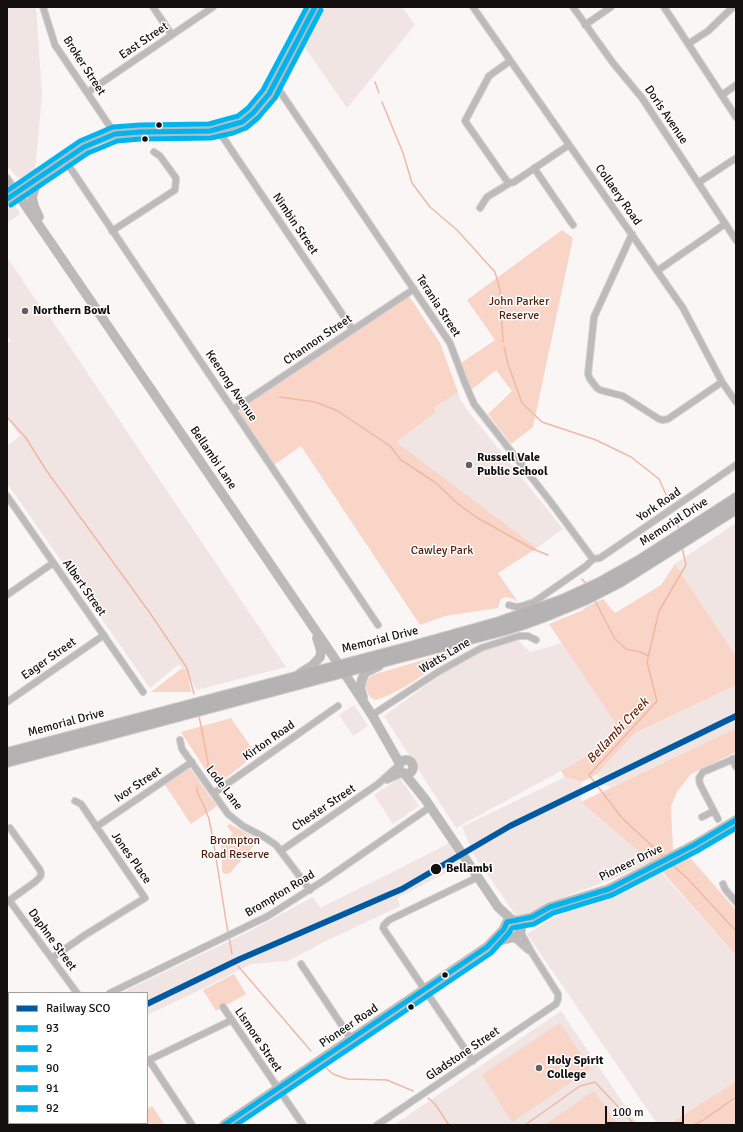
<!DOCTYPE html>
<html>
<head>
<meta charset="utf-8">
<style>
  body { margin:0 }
  #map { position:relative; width:743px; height:1132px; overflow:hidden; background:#faf6f5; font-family:Signika,sans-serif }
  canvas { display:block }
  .frame { position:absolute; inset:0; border:8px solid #13100f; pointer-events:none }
  .legend { position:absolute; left:8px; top:992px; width:140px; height:132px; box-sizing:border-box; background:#fff; border:1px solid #a19f9f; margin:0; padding:5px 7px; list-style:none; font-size:12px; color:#13100f }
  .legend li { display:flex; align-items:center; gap:8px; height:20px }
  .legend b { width:20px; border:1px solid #a19f9f }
  .scale { position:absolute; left:605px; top:1106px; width:79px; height:18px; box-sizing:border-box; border:2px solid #13100f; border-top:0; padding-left:5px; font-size:12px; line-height:14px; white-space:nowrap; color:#13100f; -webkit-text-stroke:3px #fff; paint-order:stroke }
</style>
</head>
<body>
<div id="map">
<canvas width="743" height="1132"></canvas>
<div class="frame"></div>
<ul class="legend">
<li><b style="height:5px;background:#005aa3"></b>Railway SCO</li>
<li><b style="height:5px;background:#00b5ef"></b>93</li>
<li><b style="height:5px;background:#00b5ef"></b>2</li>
<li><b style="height:5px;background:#00b5ef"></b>90</li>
<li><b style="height:5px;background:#00b5ef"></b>91</li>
<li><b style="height:5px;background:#00b5ef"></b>92</li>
</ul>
<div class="scale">100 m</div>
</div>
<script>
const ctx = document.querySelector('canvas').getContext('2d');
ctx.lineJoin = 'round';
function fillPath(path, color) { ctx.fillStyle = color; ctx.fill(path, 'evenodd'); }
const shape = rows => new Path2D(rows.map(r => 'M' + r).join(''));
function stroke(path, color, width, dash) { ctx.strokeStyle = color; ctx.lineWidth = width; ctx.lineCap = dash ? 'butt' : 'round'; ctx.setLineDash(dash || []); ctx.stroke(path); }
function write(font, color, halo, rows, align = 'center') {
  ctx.font = font + ' Signika,sans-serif'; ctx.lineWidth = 3; ctx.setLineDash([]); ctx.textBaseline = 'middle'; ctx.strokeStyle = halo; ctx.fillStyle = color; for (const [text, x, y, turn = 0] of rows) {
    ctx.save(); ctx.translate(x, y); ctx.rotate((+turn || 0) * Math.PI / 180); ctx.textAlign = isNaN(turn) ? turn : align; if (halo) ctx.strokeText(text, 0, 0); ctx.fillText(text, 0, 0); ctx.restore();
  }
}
const built = shape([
  [7,7,36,7,42,95,35,170,22,179,16,176,10,168,7,170],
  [325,7,402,7,415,25,347,108,304,46,318,18],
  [12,205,15,206,20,214,7,223,7,209],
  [9,260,47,317,49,316,286,667,197,690,179,664,150,688,7,483,7,446,20,436,7,417,7,344,11,341,7,335,7,261],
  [458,392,461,401,468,411,563,529,537,548,395,442,436,412,434,408],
  [736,523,736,656,675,564],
  [518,640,530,652,562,643,623,735,561,771,456,828,384,716,440,675,479,651],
  [736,685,736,728,612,787,602,785,597,774,635,733],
  [354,705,368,726,353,736,339,715],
  [565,777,582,782,581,802,651,862,613,879,569,895,517,917,474,855,462,827],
  [400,778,419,806,393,824,374,795],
  [449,843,462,865,397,898,400,906,324,942,288,961,251,964,196,992,147,1015,147,993,121,993,248,932,313,897,320,908,397,870],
  [660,871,736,956,736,1081,668,1125,658,1125,527,934,566,911,592,905],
  [561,1011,638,1125,394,1125]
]);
const green = shape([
  [562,230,573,238,533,427,511,444,488,414,512,391,496,370,471,390,461,363,495,340,467,300],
  [409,296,440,343,458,392,434,408,436,412,396,442,537,548,498,573,518,602,511,598,505,597,500,600,498,608,445,616,420,625,301,446,274,465,239,412,243,407,399,300],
  [675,564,736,656,736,685,635,733,597,774,582,782,565,777,561,771,623,735,549,624,581,611,588,606,603,599,615,613,661,585],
  [474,645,450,657,408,685,389,695,376,700,370,697,365,687,366,681,372,675],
  [181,669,187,670,191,692,151,692],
  [231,718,256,754,216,786,181,732],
  [736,728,736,752,691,774,677,792,671,806,673,850,651,862,581,802],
  [190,768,217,806,191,824,165,785],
  [230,824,259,840,230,873,225,874,222,872,221,843,233,834,227,826],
  [687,854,736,910,736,956,659,868],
  [234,974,246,994,216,1011,203,990],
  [560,1023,591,1069,512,1122,482,1075],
  [736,1081,736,1125,668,1125],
  [594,1091,618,1125,544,1125],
  [152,1106,165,1125,128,1125,127,1123,147,1123,147,1109]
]);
const stream = shape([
  [375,82,379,93],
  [382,102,403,153,412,183,430,207,457,230,495,272,500,290,503,342],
  [504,347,508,364,522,403,542,422,596,440,631,457,659,479,669,501],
  [280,397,315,402,336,410,390,446,401,460,436,483,458,504,476,517,533,549,548,555],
  [7,417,26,438,46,470,150,613,187,668,194,694],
  [675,516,679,529],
  [582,579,587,585],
  [594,599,615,639,626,649,640,652,649,656],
  [199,716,208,762,208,769],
  [197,787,197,792,204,806,209,819,213,839,228,933],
  [664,857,622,818,589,775,657,701,647,662,659,611,686,565,682,547],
  [669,862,686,877,736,931],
  [229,937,232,954],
  [238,966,311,1051],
  [325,1067,333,1074,347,1079,387,1080,413,1091],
  [428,1098,435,1104,449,1125],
  [525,1125,580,1086,595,1082,635,1125],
  [693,1125,702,1121,736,1097]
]);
const street = shape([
  [43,7,55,45,115,134],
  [153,7,172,35],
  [473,7,683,308,722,382,736,402],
  [573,7,613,63,642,98,736,240],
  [664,7,736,117],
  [585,25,611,7],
  [688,44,708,31,733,7],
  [510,61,489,76,465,121,507,181,510,183,514,182,569,145],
  [275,84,450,343,465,383,474,404,550,501,593,559],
  [88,92,213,7],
  [722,95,736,85],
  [218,130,353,330],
  [65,160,378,625],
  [534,168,573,225],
  [7,178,17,193],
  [698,183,736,158],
  [480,208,487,197,510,183],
  [112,231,175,190,176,178,160,156,154,152],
  [632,234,594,317,588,374,590,379,597,388,600,390,623,396,659,419,663,420,668,419,722,382],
  [657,271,725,224],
  [234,409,414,289],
  [7,496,143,692],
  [593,559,600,558,736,465],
  [7,595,53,563],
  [509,605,516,607,522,606,534,602,586,566,593,559],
  [7,702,104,635],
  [372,715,438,672,481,648,519,636,528,636,536,640],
  [180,740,182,749,228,814,243,826,264,837,276,845,310,890],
  [732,759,736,767],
  [387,780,403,773],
  [214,793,338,706],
  [702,817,714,811],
  [718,819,700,784,699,778,703,772,736,758],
  [96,827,192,762],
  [282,850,378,784,399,765],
  [723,884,725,889,736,902],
  [9,900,77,993],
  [7,902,35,882,40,877,41,874,40,870,10,828],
  [513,937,528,950],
  [52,958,85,935,145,898,81,804,75,801],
  [301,964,351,1039],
  [110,993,268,916,326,879,430,807],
  [223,1007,303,1125],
  [149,1060,192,1125],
  [147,1061,232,1020],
  [473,1061,383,928,384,925,389,920,478,877],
  [10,1125,13,1123],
  [377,1125,556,1004,558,999,558,994,532,953,520,931]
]);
const secondary = shape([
  [17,193,333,656,372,715,400,764],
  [7,199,84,147,96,141,115,134,140,132,210,131,231,126,242,122,253,113,269,94,315,7],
  [39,217,34,206,32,197,35,187,42,178],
  [299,674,313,665,320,657,321,651,317,638],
  [363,697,360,688,362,679,366,672,379,666],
  '399 767a7 7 0 1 1 14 0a7 7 0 1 1-14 0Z',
  [404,773,425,799,498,907,512,920],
  [516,921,532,917,550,907,609,889,694,845,736,820],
  [492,944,505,939,515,937,519,933,521,930,520,924,514,920,507,922,504,928,505,934,511,937],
  [7,1029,9,1032],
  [71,1123,73,1125],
  [224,1125,487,947,504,929]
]);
const primary = shape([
  [7,753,413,646,499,622,562,600,599,583,640,560,736,498],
  [7,762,352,670,505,630,524,624,551,614,585,600,620,582,736,509]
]);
const bus1 = shape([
  [224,1125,487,947,504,929,507,922,532,917,550,907,609,889,694,845,736,820]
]);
const bus2 = shape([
  [7,199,84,147,115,134,140,132,210,131,242,122,253,113,269,94,315,7]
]);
const bus3 = shape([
  [11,205,88,153,117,141,140,139,211,138,233,133,246,128,258,118,275,98,321,10]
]);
const bus4 = shape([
  [7,191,80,141,113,127,140,125,209,124,238,116,248,108,263,90,307,7]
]);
const bus5 = shape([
  [236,1125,491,953,509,933,512,928,534,924,553,913,612,895,697,851,736,828]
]);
const rail1 = shape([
  [147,1004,240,959,402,889,510,826,736,716]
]);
const markers = [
  [159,125,3.5,"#13100f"],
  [145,139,3.5,"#13100f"],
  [25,311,4,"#646060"],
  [469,465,4,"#646060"],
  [436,869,6,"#13100f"],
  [445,975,3.5,"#13100f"],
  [411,1007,3.5,"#13100f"],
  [539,1068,4,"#646060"]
];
const streetNames = [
  ["East Street",144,41,-34],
  ["Broker Street",84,66,57],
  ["Doris Avenue",666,115,56],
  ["Collaery Road",618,195,55],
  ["Nimbin Street",295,224,56],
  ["Terania Street",438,306,57],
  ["Channon Street",318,340,-34],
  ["Keerong Avenue",231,386,56],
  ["Bellambi Lane",213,458,56],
  ["York Road",659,505,-34],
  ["Memorial Drive",674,522,-33],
  ["Albert Street",84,588,55],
  ["Memorial Drive",380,640,-14],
  ["Watts Lane",445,656,-31],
  ["Eager Street",49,659,-35],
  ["Memorial Drive",66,723,-15],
  ["Kirton Road",269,741,-35],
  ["Ivor Street",138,785,-34],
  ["Lode Lane",224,788,53],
  ["Chester Street",324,808,-34],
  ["Jones Place",131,858,55],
  ["Pioneer Drive",631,863,-26],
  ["Brompton Road",280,894,-31],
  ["Daphne Street",52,940,54],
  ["Pioneer Road",349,1026,-34],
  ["Lismore Street",258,1040,56],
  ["Gladstone Street",463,1054,-34]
];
const parkNames = [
  ["John Parker",519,302],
  ["Reserve",519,316],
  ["Cawley Park",442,551],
  ["Brompton",235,841],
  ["Road Reserve",235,855]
];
const poiNames = [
  ["Northern Bowl",33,311],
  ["Russell Vale",477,458],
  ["Public School",477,472],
  ["Holy Spirit",547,1061],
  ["College",547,1075]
];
const stopNames = [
  ["Bellambi",446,869]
];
const waterNames = [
  ["Bellambi Creek",618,731,-47]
];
fillPath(built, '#f0e5e2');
fillPath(green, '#f9d5c8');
stroke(stream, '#f0b8a4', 1.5);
stroke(street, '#d4d2d1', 8);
stroke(secondary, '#d4d2d1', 10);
stroke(primary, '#d4d2d1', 12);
stroke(street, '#bcbaba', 6);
stroke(secondary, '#bbbab9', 9);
stroke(primary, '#b4b2b2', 10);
stroke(bus1, '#00b5ef', 5);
stroke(bus2, '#00b5ef', 5);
stroke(bus3, '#00b5ef', 5);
stroke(bus4, '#00b5ef', 5);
stroke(bus5, '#00b5ef', 5);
stroke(rail1, '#005aa3', 6);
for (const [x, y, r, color] of markers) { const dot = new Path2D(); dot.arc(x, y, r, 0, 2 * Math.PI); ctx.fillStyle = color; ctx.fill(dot); stroke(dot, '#fff', 1.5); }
write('12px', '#13100f', '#fff', streetNames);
write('12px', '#4f1f0b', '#fff', parkNames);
write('bold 12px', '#13100f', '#fff', poiNames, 'left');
write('bold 12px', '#13100f', '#fff', stopNames, 'left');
write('italic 13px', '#6d280b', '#fff', waterNames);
</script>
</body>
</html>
